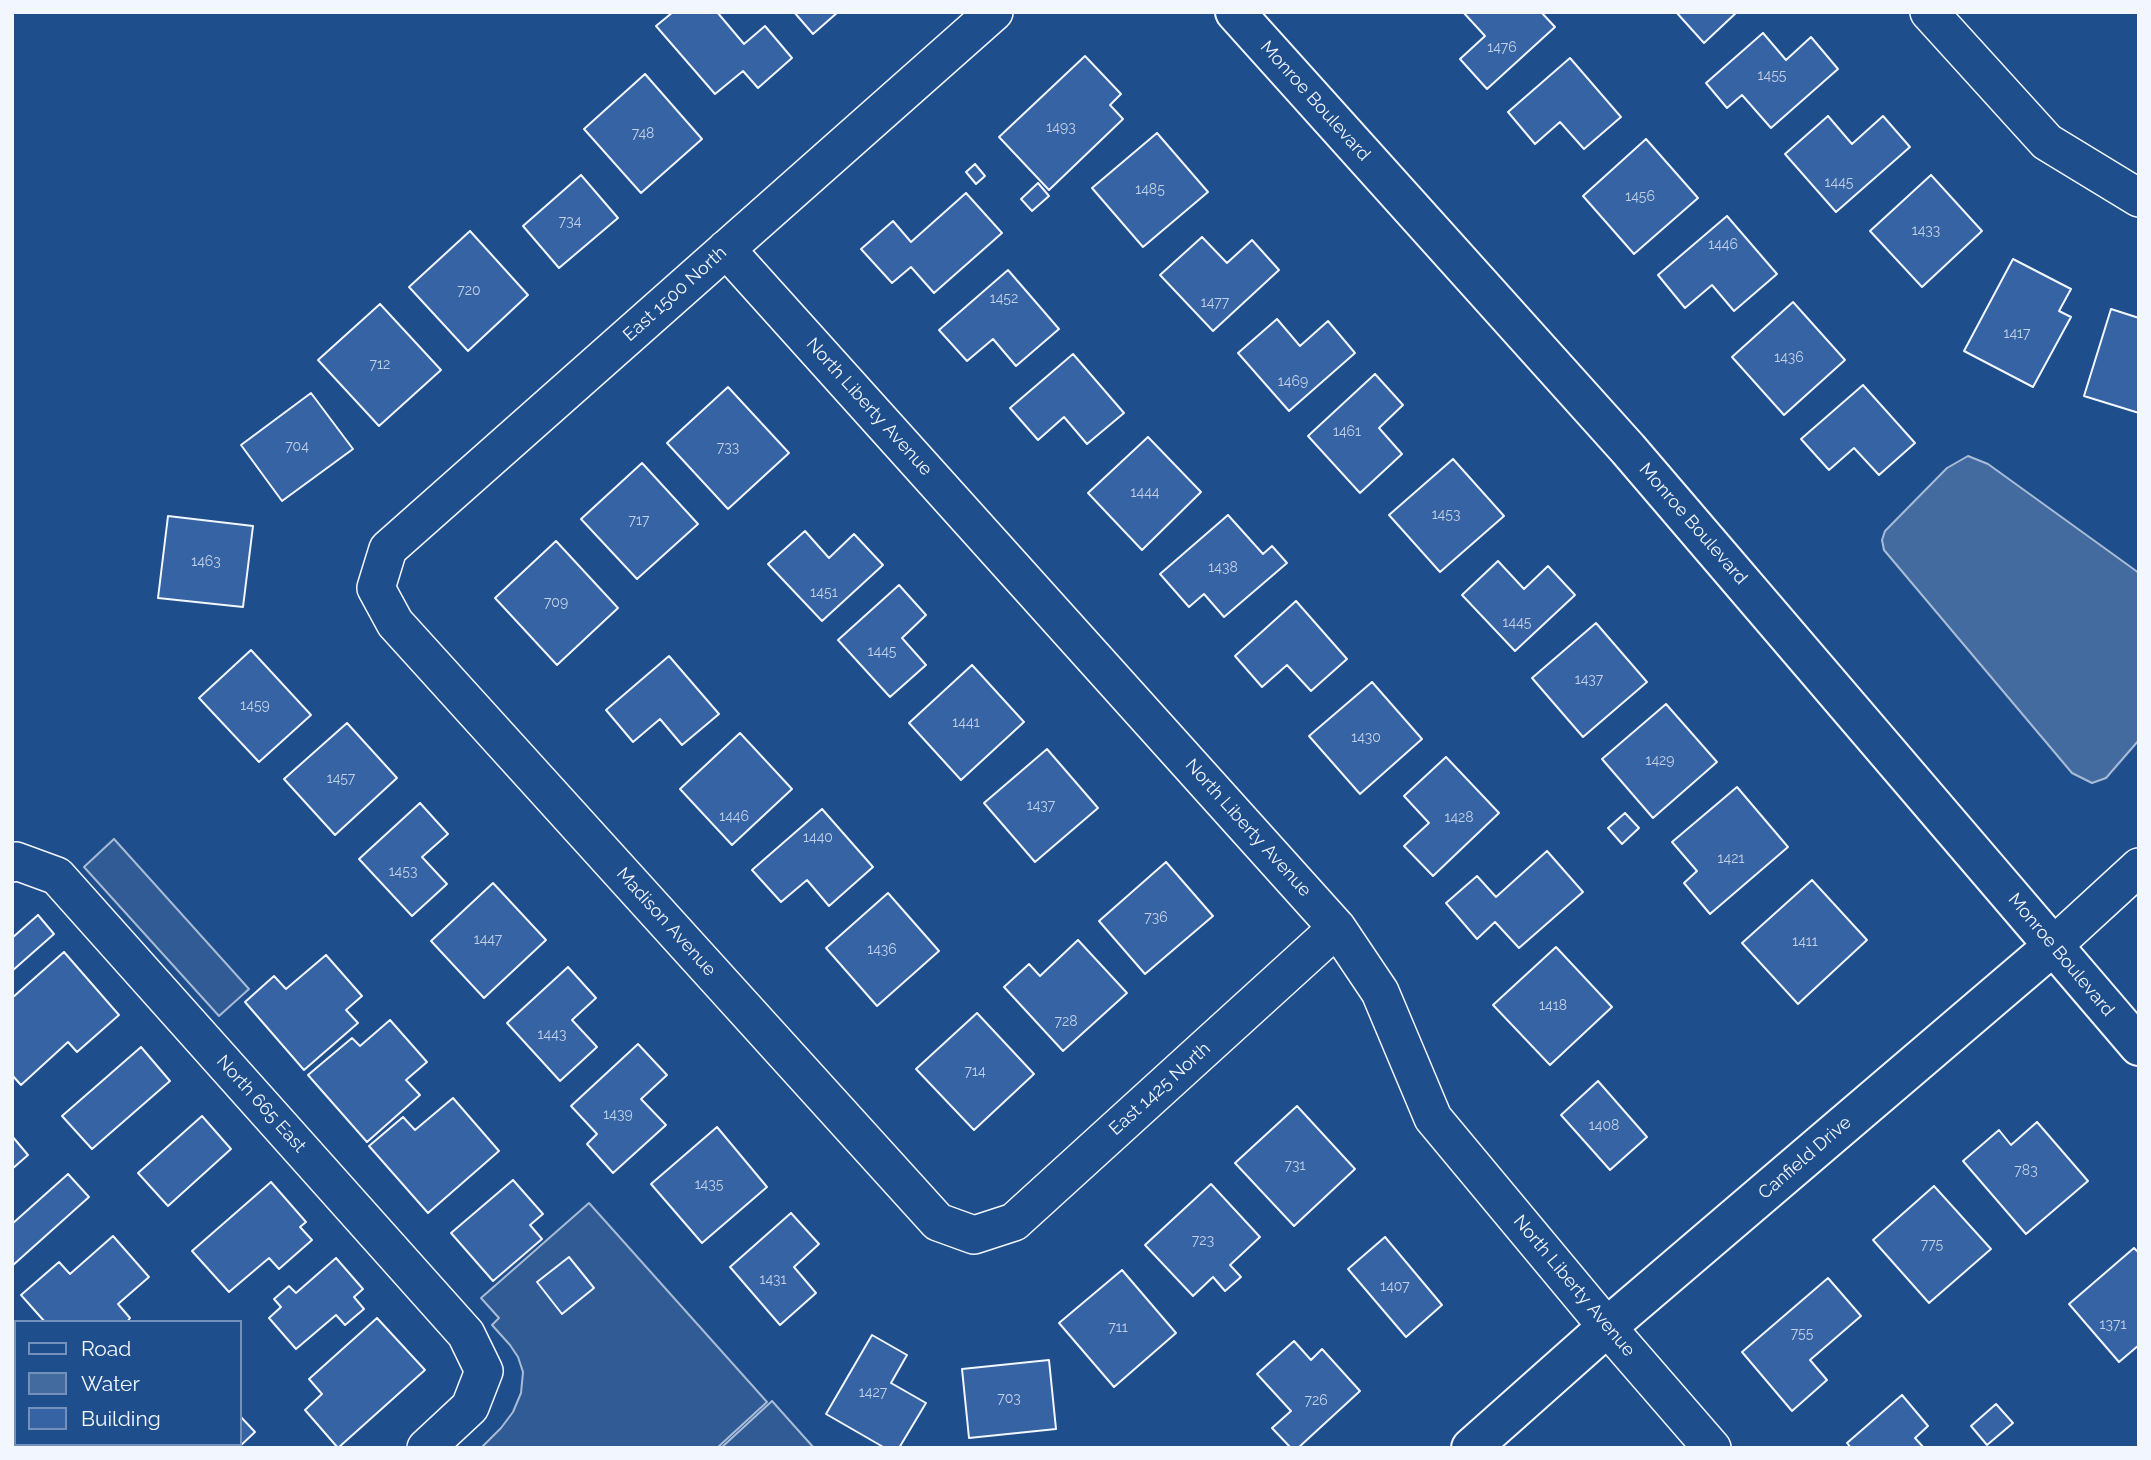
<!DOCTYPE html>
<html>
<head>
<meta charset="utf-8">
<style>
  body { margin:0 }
  #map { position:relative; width:2151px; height:1460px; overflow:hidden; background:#1f4e8c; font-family:Raleway,sans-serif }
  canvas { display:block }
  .frame { position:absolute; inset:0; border:14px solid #f2f6ff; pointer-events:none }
  .legend { position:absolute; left:14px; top:1320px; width:228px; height:126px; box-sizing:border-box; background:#1f4e8c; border:2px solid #7391ba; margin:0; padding:9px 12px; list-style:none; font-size:21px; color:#f2f6ff }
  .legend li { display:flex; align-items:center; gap:14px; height:35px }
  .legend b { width:35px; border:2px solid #7391ba }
</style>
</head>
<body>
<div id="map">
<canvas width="2151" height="1460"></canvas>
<div class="frame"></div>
<ul class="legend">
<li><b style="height:9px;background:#1f4e8c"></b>Road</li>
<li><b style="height:19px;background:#446ba0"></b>Water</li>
<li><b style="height:19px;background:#3563a3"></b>Building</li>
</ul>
</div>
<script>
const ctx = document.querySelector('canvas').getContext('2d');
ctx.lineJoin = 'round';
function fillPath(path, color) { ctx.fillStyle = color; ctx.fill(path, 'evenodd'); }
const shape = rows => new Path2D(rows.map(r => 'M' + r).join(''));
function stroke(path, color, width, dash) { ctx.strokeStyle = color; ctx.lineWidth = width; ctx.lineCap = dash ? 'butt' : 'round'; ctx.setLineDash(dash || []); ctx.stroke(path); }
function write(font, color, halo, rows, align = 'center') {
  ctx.font = font + ' Raleway,sans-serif'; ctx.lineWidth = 5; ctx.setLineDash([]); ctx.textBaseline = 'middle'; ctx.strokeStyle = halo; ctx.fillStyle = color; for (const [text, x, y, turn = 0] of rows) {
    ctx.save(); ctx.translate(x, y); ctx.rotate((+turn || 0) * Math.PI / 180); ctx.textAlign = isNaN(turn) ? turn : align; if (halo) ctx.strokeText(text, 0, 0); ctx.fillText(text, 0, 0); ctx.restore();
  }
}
const built = shape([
  [114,839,249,989,219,1016,84,867,114,839],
  [589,1203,767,1402,717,1448,481,1448,501,1428,513,1412,521,1393,523,1372,518,1357,510,1345,492,1325,499,1318,481,1298,589,1203],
  [772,1401,814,1448,721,1448,772,1401]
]);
const water = shape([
  [1968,456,1988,464,2139,573,2139,740,2106,778,2092,783,2072,773,1884,550,1882,540,1885,531,1947,468,1968,456]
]);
const building = shape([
  [673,12,717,12,744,44,765,26,792,58,758,88,743,71,715,94,656,26,673,12],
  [794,12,838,12,813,34,794,12],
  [1463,12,1541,12,1555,27,1487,89,1460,59,1485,36,1463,12],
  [1676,12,1737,12,1704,43,1676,12],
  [1763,33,1786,60,1811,37,1838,69,1771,128,1742,95,1727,108,1706,83,1763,33],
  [1085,56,1121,94,1110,105,1123,119,1049,190,999,137,1085,56],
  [1570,58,1621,117,1584,149,1560,122,1535,144,1508,112,1570,58],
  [645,74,702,139,641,193,584,129,645,74],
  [1828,116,1852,144,1883,116,1910,147,1836,212,1785,154,1828,116],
  [1157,133,1208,192,1143,247,1092,188,1157,133],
  [1646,139,1698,198,1634,254,1583,196,1646,139],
  [975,164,985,176,976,184,966,172,975,164],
  [581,175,618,218,559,268,523,226,581,175],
  [1931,175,1982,231,1922,287,1870,231,1931,175],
  [1038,183,1049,196,1032,211,1021,199,1038,183],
  [966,193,1002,233,934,293,911,267,892,283,861,249,893,221,911,242,966,193],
  [1727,216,1777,274,1734,311,1712,285,1685,308,1658,275,1727,216],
  [470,231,528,295,468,351,409,287,470,231],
  [1202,237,1227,263,1252,240,1279,270,1213,331,1160,275,1202,237],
  [2013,259,2071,289,2059,311,2071,317,2033,387,1964,351,2013,259],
  [1008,270,1059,329,1016,366,993,339,967,361,939,330,1008,270],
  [1793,302,1845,360,1784,415,1732,357,1793,302],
  [380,304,441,370,379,426,318,360,380,304],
  [2111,309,2139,318,2139,413,2084,396,2111,309],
  [1277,319,1300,346,1328,321,1355,353,1289,411,1238,353,1277,319],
  [1073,354,1124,413,1087,444,1064,417,1038,440,1010,408,1073,354],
  [1375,374,1403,405,1379,428,1402,454,1360,493,1308,436,1375,374],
  [1863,385,1915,443,1879,475,1854,448,1829,470,1801,439,1863,385],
  [728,387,789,453,728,509,667,443,728,387],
  [311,393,353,449,282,501,241,445,311,393],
  [1148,437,1201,492,1142,550,1088,493,1148,437],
  [1453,459,1504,516,1440,572,1389,515,1453,459],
  [642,463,698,524,637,579,581,519,642,463],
  [1228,515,1263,554,1272,546,1287,563,1224,617,1204,594,1189,607,1160,574,1228,515],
  [168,516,253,526,243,607,158,598,168,516],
  [805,531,829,558,854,534,883,565,822,621,768,564,805,531],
  [556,541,618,608,557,665,495,598,556,541],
  [1498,561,1524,589,1548,566,1575,595,1515,651,1462,595,1498,561],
  [899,585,926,615,902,638,926,665,890,697,838,640,899,585],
  [1296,601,1347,659,1311,691,1287,665,1262,687,1235,656,1296,601],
  [1596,623,1647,682,1583,737,1532,678,1596,623],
  [251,650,311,715,259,762,199,698,251,650],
  [669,656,719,714,682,745,660,719,633,742,606,710,669,656],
  [972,665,1024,722,961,780,909,723,972,665],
  [1372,682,1422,739,1360,794,1309,736,1372,682],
  [1666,704,1717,762,1653,818,1602,759,1666,704],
  [347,723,397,778,335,835,284,779,347,723],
  [740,733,792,789,732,845,680,789,740,733],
  [1047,749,1098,808,1035,862,984,803,1047,749],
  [1446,757,1499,813,1433,876,1404,846,1429,823,1404,796,1446,757],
  [1737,787,1788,847,1710,914,1684,883,1697,871,1672,842,1737,787],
  [420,803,448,834,422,857,447,884,412,916,359,859,420,803],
  [822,809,873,867,829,906,807,880,781,902,752,870,822,809],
  [1625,813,1639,828,1622,844,1608,828,1625,813],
  [1547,851,1583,892,1519,948,1495,922,1477,939,1446,903,1477,876,1496,897,1547,851],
  [1166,862,1213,916,1145,974,1099,921,1166,862],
  [1812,880,1867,940,1798,1004,1742,943,1812,880],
  [493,883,546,940,484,998,431,941,493,883],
  [888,893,939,951,877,1006,826,948,888,893],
  [38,915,54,934,12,971,12,938,38,915],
  [1078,940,1127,993,1063,1051,1004,987,1029,964,1040,976,1078,940],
  [1556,947,1612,1007,1550,1065,1493,1005,1556,947],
  [64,952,119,1015,77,1052,68,1042,21,1085,12,1075,12,998,64,952],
  [326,955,362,996,346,1010,358,1023,304,1070,245,1002,274,976,286,989,326,955],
  [568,967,596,998,572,1020,597,1047,560,1081,507,1023,568,967],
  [977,1013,1034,1074,974,1130,916,1069,977,1013],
  [390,1020,427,1062,406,1080,420,1095,367,1142,308,1075,352,1038,360,1046,390,1020],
  [638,1044,667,1075,641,1099,666,1125,613,1173,587,1144,597,1134,571,1106,638,1044],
  [141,1047,170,1081,92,1149,62,1116,141,1047],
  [1598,1081,1647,1137,1610,1170,1561,1115,1598,1081],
  [453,1098,499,1151,428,1213,369,1146,403,1117,415,1130,453,1098],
  [1297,1106,1355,1169,1294,1226,1235,1163,1297,1106],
  [202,1116,231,1149,168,1206,138,1173,202,1116],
  [2037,1122,2088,1181,2026,1234,1963,1161,1999,1130,2011,1145,2037,1122],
  [717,1127,767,1187,702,1243,651,1184,717,1127],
  [12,1136,28,1155,12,1169,12,1136],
  [68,1174,89,1197,12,1266,12,1224,68,1174],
  [513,1180,543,1214,530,1225,542,1239,493,1281,451,1233,513,1180],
  [271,1182,306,1222,300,1227,312,1240,279,1269,269,1258,229,1292,192,1251,271,1182],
  [1211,1184,1260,1237,1230,1265,1241,1277,1225,1291,1213,1277,1193,1296,1145,1245,1211,1184],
  [1934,1186,1991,1249,1929,1303,1873,1240,1934,1186],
  [791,1213,819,1244,794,1267,816,1293,780,1325,730,1267,791,1213],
  [113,1236,149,1277,118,1304,130,1318,127,1322,45,1322,21,1295,59,1262,70,1274,113,1236],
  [1385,1237,1442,1305,1406,1337,1348,1269,1385,1237],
  [2134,1248,2139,1253,2139,1345,2119,1362,2069,1304,2134,1248],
  [569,1257,594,1288,562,1314,537,1282,569,1257],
  [336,1258,363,1289,354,1297,364,1309,345,1325,336,1315,296,1349,269,1318,281,1307,274,1299,289,1286,296,1293,336,1258],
  [1122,1270,1176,1333,1114,1387,1059,1323,1122,1270],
  [1828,1278,1861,1316,1810,1360,1827,1380,1792,1411,1742,1352,1828,1278],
  [377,1318,425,1370,338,1448,305,1410,322,1394,309,1379,377,1318],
  [872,1335,907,1355,891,1383,926,1403,899,1448,885,1448,826,1414,872,1335],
  [1294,1341,1311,1360,1322,1349,1360,1391,1298,1448,1291,1448,1272,1428,1291,1411,1257,1374,1294,1341],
  [1049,1360,1056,1429,969,1438,962,1369,1049,1360],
  [1902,1395,1928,1426,1915,1438,1924,1448,1851,1448,1847,1443,1902,1395],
  [1996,1404,2013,1423,1987,1445,1971,1426,1996,1404],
  [240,1416,255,1432,238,1448,168,1448,165,1444,240,1444,240,1416]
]);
const street = shape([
  [994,12,388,549,376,588,395,623,938,1222,974,1235,1014,1222,1337,928],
  [1929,12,2047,142,2139,198],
  [726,249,1337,928,1380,992,1433,1118,1607,1327,1712,1448],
  [12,863,16,861,57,876,466,1334,484,1371,470,1407,426,1448],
  [2053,946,2139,867],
  [12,1374,16,1378],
  [75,1444,78,1448]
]);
const secondary = shape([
  [1235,12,1628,449,2139,1046],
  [1471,1448,1607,1327,2053,946]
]);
const numberNames = [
  ["1476",1502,48],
  ["1455",1772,76],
  ["1493",1061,128],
  ["748",643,134],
  ["1445",1839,183],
  ["1485",1150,190],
  ["1456",1640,197],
  ["734",570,222],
  ["1433",1926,231],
  ["1446",1723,245],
  ["720",469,291],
  ["1452",1004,299],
  ["1477",1215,303],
  ["1417",2017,334],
  ["1436",1789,358],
  ["712",380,365],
  ["1469",1293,382],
  ["1461",1347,432],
  ["704",297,447],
  ["733",728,448],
  ["1444",1145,493],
  ["1453",1446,515],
  ["717",639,521],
  ["1463",206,562],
  ["1438",1223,568],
  ["1451",824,593],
  ["709",556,603],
  ["1445",1517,623],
  ["1445",882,652],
  ["1437",1589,680],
  ["1459",255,706],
  ["1441",966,723],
  ["1430",1366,738],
  ["1429",1660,761],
  ["1457",341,779],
  ["1437",1041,806],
  ["1446",734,817],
  ["1428",1459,818],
  ["1440",818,838],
  ["1421",1731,859],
  ["1453",403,872],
  ["736",1156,918],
  ["1447",488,940],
  ["1411",1805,942],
  ["1436",882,950],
  ["1418",1553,1006],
  ["728",1066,1022],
  ["1443",552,1035],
  ["714",975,1072],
  ["1439",618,1115],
  ["1408",1604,1126],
  ["731",1295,1166],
  ["783",2026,1171],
  ["1435",709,1185],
  ["723",1203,1241],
  ["775",1932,1245],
  ["1431",773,1280],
  ["1407",1395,1287],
  ["1371",2113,1325],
  ["711",1118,1328],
  ["755",1802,1334],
  ["1427",873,1393],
  ["703",1009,1399],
  ["726",1316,1401]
];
const streetNames = [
  ["Monroe Boulevard",1315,101,48],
  ["East 1500 North",675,294,-42],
  ["North Liberty Avenue",869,407,48],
  ["Monroe Boulevard",1693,524,49],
  ["North Liberty Avenue",1248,828,48],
  ["Madison Avenue",666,922,48],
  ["Monroe Boulevard",2061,955,50],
  ["East 1425 North",1160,1089,-42],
  ["North 665 East",261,1104,48],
  ["Canfield Drive",1805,1158,-41],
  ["North Liberty Avenue",1574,1286,50]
];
fillPath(built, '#305b95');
stroke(built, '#a8bbd7', 2);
fillPath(water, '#446ba0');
stroke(water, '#a8bbd7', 2);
fillPath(building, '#3563a3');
stroke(building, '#f2f6ff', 2);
stroke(street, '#f2f6ff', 40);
stroke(secondary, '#f2f6ff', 42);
stroke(street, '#1f4e8c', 37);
stroke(secondary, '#1f4e8c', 38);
write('14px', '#c3d1e8', null, numberNames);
write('18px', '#f2f6ff', '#1f4e8c', streetNames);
</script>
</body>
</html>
